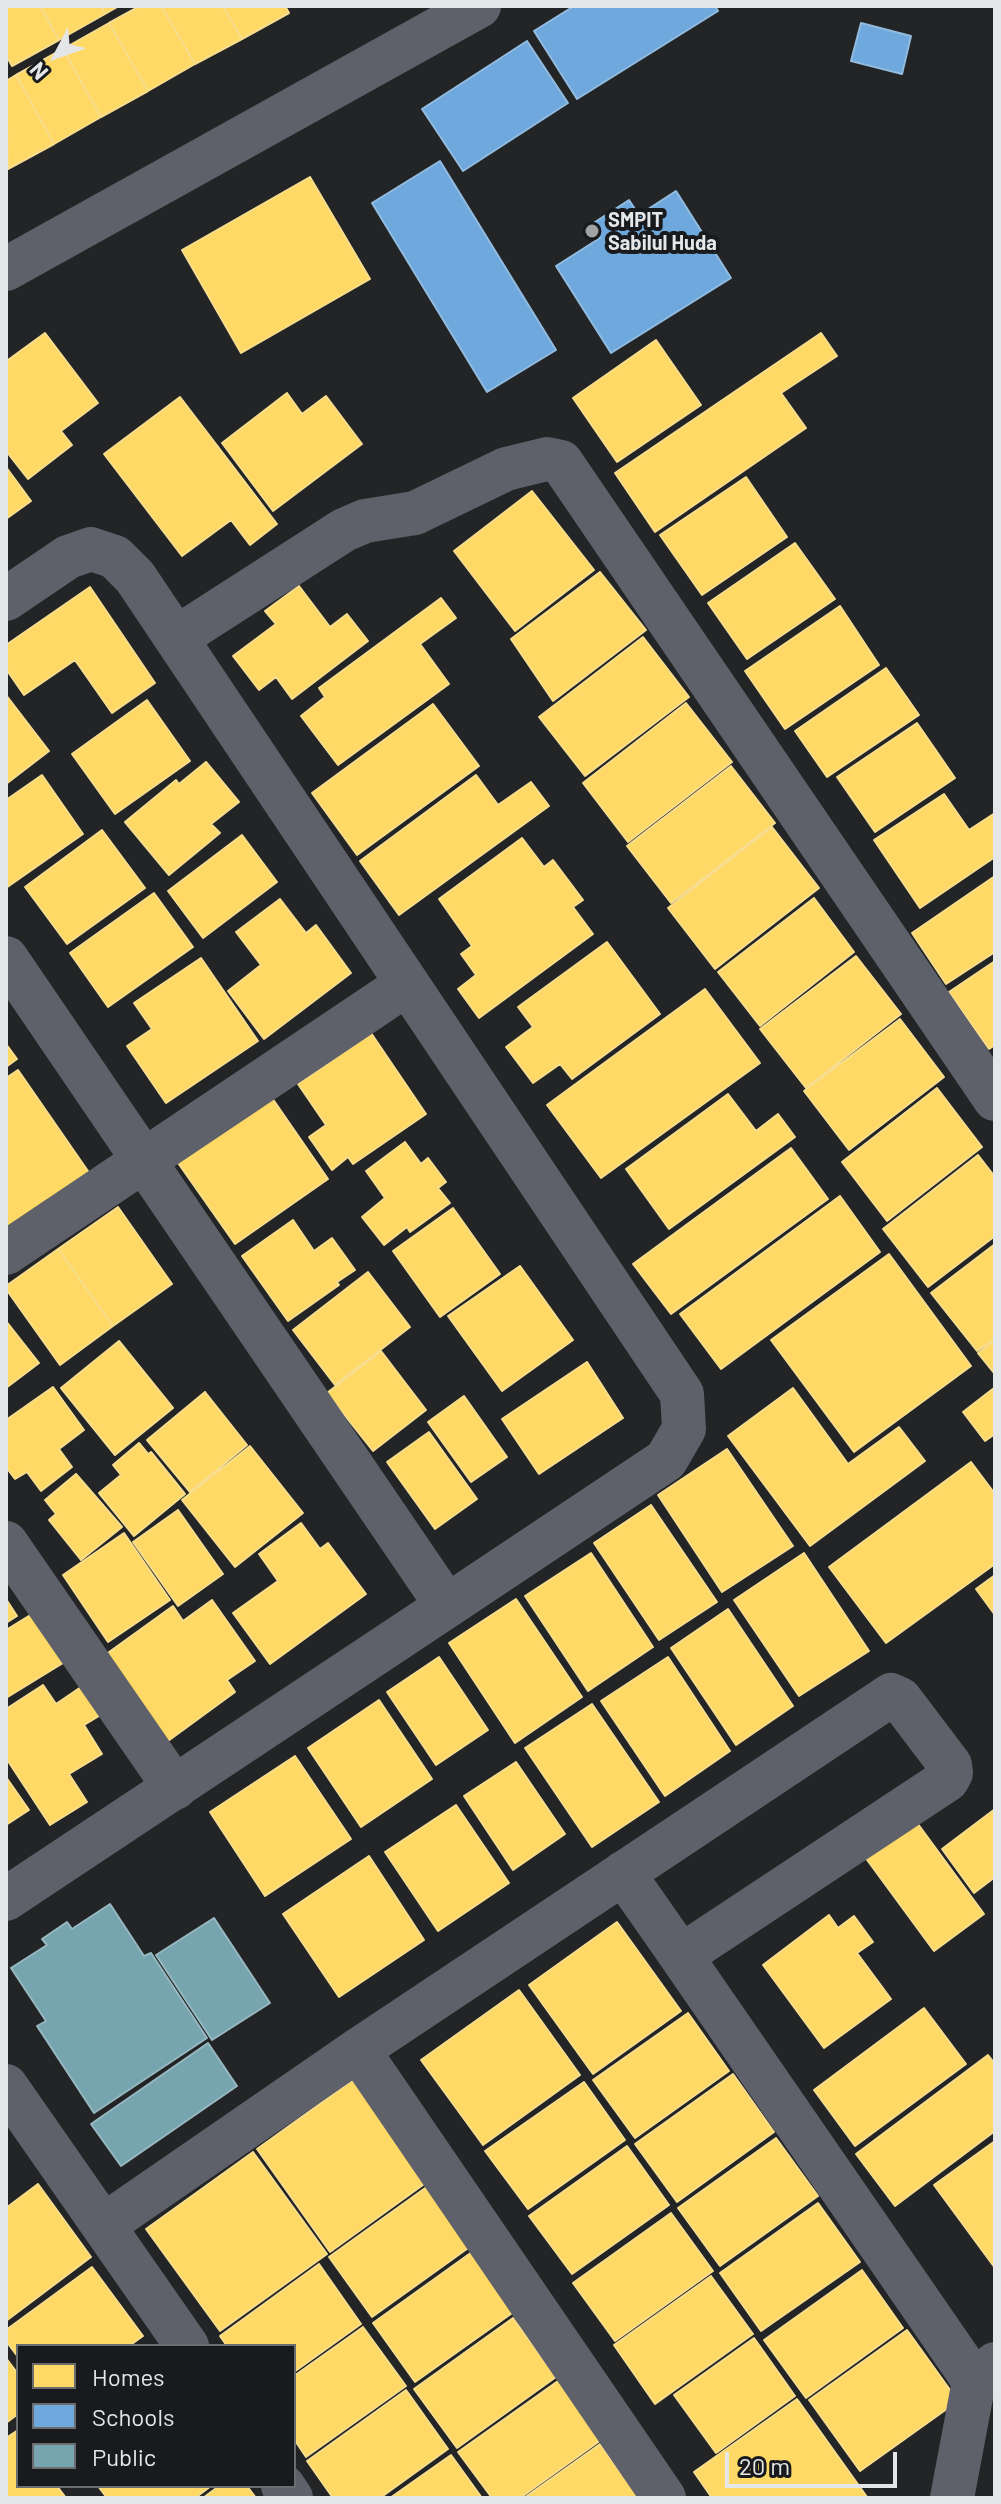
<!DOCTYPE html>
<html>
<head>
<meta charset="utf-8">
<style>
  body { margin:0 }
  #map { position:relative; width:1001px; height:2504px; overflow:hidden; background:#232426; font-family:Barlow,sans-serif }
  canvas { display:block }
  .frame { position:absolute; inset:0; border:8px solid #e5e6e8; pointer-events:none }
  .legend { position:absolute; left:16px; top:2344px; width:280px; height:144px; box-sizing:border-box; background:#181a1d; border:2px solid #6a6c6e; margin:0; padding:10px 14px; list-style:none; font-size:24px; color:#e5e6e8 }
  .legend li { display:flex; align-items:center; gap:16px; height:40px }
  .legend b { width:40px; border:2px solid #6a6c6e }
  .north { position:absolute; left:16px; top:16px; width:80px; height:80px; -webkit-text-stroke:6px #181a1d; paint-order:stroke; rotate:229deg; font-size:22px; font-weight:700; line-height:32px; text-align:center; color:#e5e6e8 }
  .north::after { content:''; display:block; margin:auto; width:28px; height:36px; background:#e5e6e8; clip-path:polygon(50% 0,100% 100%,50% 72%,0 100%) }
  .scale { position:absolute; left:725px; top:2452px; width:172px; height:36px; box-sizing:border-box; border:4px solid #e5e6e8; border-top:0; padding-left:10px; font-size:24px; line-height:28px; white-space:nowrap; color:#e5e6e8; -webkit-text-stroke:6px #181a1d; paint-order:stroke }
</style>
</head>
<body>
<div id="map">
<canvas width="1001" height="2504"></canvas>
<div class="frame"></div>
<ul class="legend">
<li><b style="height:22px;background:#ffd966"></b>Homes</li>
<li><b style="height:22px;background:#6fa8dc"></b>Schools</li>
<li><b style="height:22px;background:#76a5af"></b>Public</li>
</ul>
<div class="north">N</div>
<div class="scale">20 m</div>
</div>
<script>
const ctx = document.querySelector('canvas').getContext('2d');
ctx.lineJoin = 'round';
function fillPath(path, color) { ctx.fillStyle = color; ctx.fill(path, 'evenodd'); }
const shape = rows => new Path2D(rows.map(r => 'M' + r).join(''));
function stroke(path, color, width, dash) { ctx.strokeStyle = color; ctx.lineWidth = width; ctx.lineCap = dash ? 'butt' : 'round'; ctx.setLineDash(dash || []); ctx.stroke(path); }
function write(font, color, halo, rows, align = 'center') {
  ctx.font = font + ' Barlow,sans-serif'; ctx.lineWidth = 8; ctx.setLineDash([]); ctx.textBaseline = 'middle'; ctx.strokeStyle = halo; ctx.fillStyle = color; for (const [text, x, y, turn = 0] of rows) {
    ctx.save(); ctx.translate(x, y); ctx.rotate((+turn || 0) * Math.PI / 180); ctx.textAlign = isNaN(turn) ? turn : align; if (halo) ctx.strokeText(text, 0, 0); ctx.fillText(text, 0, 0); ctx.restore();
  }
}
const homes = shape([
  [6,6,40,6,59,40,12,66,6,55,6,6],
  [40,6,101,6,105,14,59,40,40,6],
  [101,6,119,6,105,14,101,6],
  [140,6,161,6,195,64,148,91,109,23,140,6],
  [161,6,223,6,242,39,195,64,161,6],
  [223,6,285,6,289,13,242,39,223,6],
  [109,23,148,91,101,117,63,49,109,23],
  [63,49,101,117,54,144,16,75,63,49],
  [16,75,54,144,8,169,6,81,16,75],
  [310,177,370,279,241,353,182,250,310,177],
  [45,333,98,403,61,431,72,445,28,479,6,451,6,358,8,360,45,333],
  [821,333,837,356,781,393,806,428,655,532,615,473,821,333],
  [656,340,701,405,617,462,573,398,656,340],
  [287,393,302,414,326,396,362,444,273,511,222,443,287,393],
  [180,397,277,524,250,545,231,520,182,556,104,454,180,397],
  [6,467,31,501,6,519,6,467],
  [746,477,787,537,702,595,660,535,746,477],
  [532,491,594,570,515,631,454,551,532,491],
  [795,543,835,599,747,659,708,603,795,543],
  [600,572,646,630,553,701,511,639,600,572],
  [299,586,330,627,347,614,368,641,292,699,276,677,259,690,233,656,276,624,265,611,299,586],
  [90,587,155,683,112,713,75,660,24,695,6,669,6,645,90,587],
  [441,598,456,618,420,644,449,684,338,765,301,716,325,697,319,688,441,598],
  [840,606,879,665,785,729,745,671,840,606],
  [643,637,689,697,585,776,539,717,643,637],
  [886,668,919,715,827,777,795,731,886,668],
  [6,695,49,751,6,784,6,695],
  [147,700,190,761,115,814,72,754,147,700],
  [686,703,732,762,628,842,583,783,686,703],
  [433,704,479,766,357,855,312,793,433,704],
  [917,723,955,778,875,832,837,777,917,723],
  [206,762,239,802,211,824,220,833,169,875,125,822,176,780,179,784,206,762],
  [731,766,775,823,671,903,627,846,731,766],
  [42,775,83,834,6,888,6,800,42,775],
  [476,775,498,805,531,782,549,806,399,915,360,861,476,775],
  [944,794,969,830,995,813,995,857,920,908,874,840,944,794],
  [772,827,819,888,715,969,668,908,772,827],
  [102,830,145,888,67,944,25,887,102,830],
  [242,835,277,882,203,938,168,891,242,835],
  [522,838,544,867,553,860,583,900,573,907,593,934,479,1018,458,989,476,975,461,954,472,946,439,899,522,838],
  [995,876,995,952,946,984,912,933,995,876],
  [154,893,193,947,108,1007,70,953,154,893],
  [814,898,854,952,760,1026,718,972,814,898],
  [280,899,306,933,316,925,351,973,264,1039,228,991,261,965,236,932,280,899],
  [607,942,660,1014,572,1079,560,1064,533,1083,506,1047,533,1027,518,1007,607,942],
  [856,956,901,1014,806,1088,760,1029,856,956],
  [201,958,258,1041,166,1103,127,1046,152,1029,134,1003,201,958],
  [995,961,995,1045,989,1049,949,992,995,961],
  [705,989,760,1063,601,1178,547,1105,705,989],
  [900,1019,944,1077,849,1150,804,1091,900,1019],
  [371,1033,426,1114,353,1164,348,1157,332,1170,309,1137,326,1125,298,1084,371,1033],
  [6,1044,17,1059,6,1067,6,1044],
  [18,1070,90,1174,11,1230,6,1223,6,1078,18,1070],
  [937,1088,982,1147,887,1221,842,1162,937,1088],
  [728,1094,756,1131,778,1114,795,1137,669,1229,626,1169,728,1094],
  [270,1095,328,1179,235,1244,176,1160,270,1095],
  [405,1142,421,1164,428,1158,446,1182,438,1188,450,1203,410,1232,407,1227,384,1245,362,1217,385,1198,366,1171,405,1142],
  [791,1148,828,1199,671,1314,633,1264,791,1148],
  [978,1155,995,1177,995,1236,928,1287,883,1229,978,1155],
  [840,1196,880,1252,721,1369,680,1314,840,1196],
  [118,1207,172,1284,113,1326,58,1249,118,1207],
  [453,1208,500,1274,440,1317,393,1251,453,1208],
  [293,1220,314,1251,332,1238,355,1270,337,1282,339,1285,288,1321,242,1256,293,1220],
  [995,1244,995,1338,977,1351,931,1293,995,1244],
  [58,1249,113,1326,60,1365,6,1289,6,1286,58,1249],
  [889,1254,971,1366,854,1452,771,1340,889,1254],
  [520,1266,573,1340,502,1391,448,1316,520,1266],
  [368,1272,410,1327,335,1385,293,1330,368,1272],
  [6,1321,39,1363,6,1388,6,1321],
  [995,1340,995,1374,978,1353,995,1340],
  [119,1341,173,1408,115,1455,61,1388,119,1341],
  [381,1351,426,1410,373,1451,327,1393,381,1351],
  [587,1362,623,1418,539,1474,502,1419,587,1362],
  [53,1387,84,1430,59,1449,72,1467,41,1491,27,1472,15,1479,6,1467,6,1420,53,1387],
  [793,1388,848,1464,899,1427,925,1461,810,1546,728,1436,793,1388],
  [994,1388,995,1434,985,1441,963,1412,994,1388],
  [205,1392,247,1445,190,1492,147,1440,205,1392],
  [464,1396,507,1457,471,1482,428,1422,464,1396],
  [429,1432,477,1499,435,1529,387,1462,429,1432],
  [139,1443,148,1454,151,1452,185,1494,134,1536,99,1493,121,1475,113,1465,139,1443],
  [250,1446,303,1513,235,1567,182,1500,250,1446],
  [727,1449,793,1546,722,1592,658,1495,727,1449],
  [971,1462,995,1494,995,1564,886,1643,829,1567,971,1462],
  [76,1474,122,1527,81,1560,49,1520,56,1514,45,1500,76,1474],
  [651,1505,717,1602,659,1640,594,1543,651,1505],
  [178,1510,223,1574,178,1606,133,1542,178,1510],
  [301,1523,320,1549,328,1543,366,1594,270,1664,233,1613,278,1581,259,1554,301,1523],
  [124,1533,170,1600,108,1642,63,1575,124,1533],
  [591,1553,653,1647,588,1691,525,1596,591,1553],
  [804,1553,869,1651,799,1696,734,1600,804,1553],
  [995,1575,995,1615,976,1589,995,1575],
  [6,1599,17,1616,6,1623,6,1599],
  [516,1599,582,1697,515,1743,449,1643,516,1599],
  [212,1600,255,1661,227,1680,235,1692,168,1741,105,1655,173,1606,183,1621,212,1600],
  [728,1609,793,1706,736,1745,671,1648,728,1609],
  [32,1614,63,1663,6,1698,6,1630,32,1614],
  [439,1657,488,1730,436,1765,387,1692,439,1657],
  [668,1657,730,1751,665,1796,601,1701,668,1657],
  [43,1685,56,1704,81,1687,99,1716,84,1725,102,1754,69,1774,87,1802,50,1825,6,1758,6,1709,43,1685],
  [379,1700,432,1779,361,1827,308,1748,379,1700],
  [592,1704,659,1802,592,1847,525,1748,592,1704],
  [295,1756,351,1839,265,1896,210,1812,295,1756],
  [516,1762,565,1834,513,1870,464,1796,516,1762],
  [6,1777,29,1810,6,1825,6,1777],
  [456,1805,509,1883,438,1931,385,1852,456,1805],
  [995,1809,995,1877,974,1893,942,1849,995,1809],
  [915,1820,984,1914,934,1951,865,1857,915,1820],
  [369,1856,424,1940,339,1997,283,1914,369,1856],
  [829,1915,838,1928,854,1916,873,1942,857,1953,891,1999,824,2048,763,1965,829,1915],
  [617,1922,681,2011,593,2074,529,1985,617,1922],
  [519,1990,580,2075,483,2145,421,2060,519,1990],
  [924,2008,966,2064,855,2146,814,2090,924,2008],
  [688,2013,729,2071,635,2138,593,2080,688,2013],
  [988,2055,995,2064,995,2131,895,2206,856,2154,988,2055],
  [733,2074,774,2132,677,2202,635,2144,733,2074],
  [353,2080,427,2182,330,2252,257,2149,353,2080],
  [584,2082,625,2140,528,2209,485,2151,584,2082],
  [776,2138,818,2196,720,2266,678,2208,776,2138],
  [995,2141,995,2268,934,2185,995,2141],
  [627,2146,669,2205,572,2274,529,2216,627,2146],
  [253,2152,327,2254,220,2331,146,2229,253,2152],
  [38,2184,91,2257,6,2321,6,2208,38,2184],
  [428,2186,471,2246,372,2317,329,2257,428,2186],
  [818,2203,860,2262,761,2331,720,2273,818,2203],
  [671,2213,713,2271,615,2341,573,2283,671,2213],
  [472,2252,515,2311,415,2382,373,2323,472,2252],
  [319,2264,361,2324,294,2372,294,2346,227,2346,220,2336,319,2264],
  [92,2267,143,2336,129,2346,18,2346,18,2357,6,2341,6,2330,92,2267],
  [862,2270,903,2328,806,2398,764,2340,862,2270],
  [711,2276,753,2334,655,2404,614,2345,711,2276],
  [513,2318,556,2377,457,2448,414,2389,513,2318],
  [363,2327,406,2386,306,2457,294,2439,294,2376,363,2327],
  [907,2330,958,2401,860,2471,809,2400,907,2330],
  [754,2338,795,2396,716,2453,674,2395,754,2338],
  [6,2358,18,2374,18,2414,6,2423,6,2358],
  [558,2381,601,2440,520,2498,492,2498,458,2452,558,2381],
  [406,2390,448,2449,380,2498,333,2498,307,2461,406,2390],
  [797,2399,867,2497,712,2498,694,2472,797,2399],
  [18,2430,18,2486,57,2486,66,2498,6,2498,6,2438,18,2430],
  [600,2444,639,2498,524,2498,600,2444],
  [451,2455,482,2498,390,2498,451,2455],
  [98,2486,211,2486,195,2498,107,2498,98,2486],
  [219,2486,247,2486,256,2498,203,2498,219,2486]
]);
const schools = shape([
  [574,6,715,6,718,11,577,99,534,31,574,6],
  [861,23,911,36,902,74,851,61,861,23],
  [527,41,568,103,463,171,422,109,527,41],
  [440,161,556,350,487,392,372,203,440,161],
  [676,191,731,278,611,353,556,266,600,238,592,224,629,200,639,215,676,191]
]);
const public = shape([
  [110,1904,144,1956,151,1953,207,2038,94,2113,37,2026,46,2021,11,1968,47,1945,42,1939,67,1922,72,1929,110,1904],
  [214,1918,270,2003,212,2040,156,1955,214,1918],
  [208,2043,237,2086,121,2166,91,2124,208,2043]
]);
const minor = shape([
  [6,269,479,6],
  [6,599,68,557,91,549,115,557,135,577,682,1394,684,1429,666,1460,447,1606],
  [176,638,344,530,365,521,415,513,506,469,547,459,561,462,995,1099],
  [6,958,447,1606,6,1899],
  [6,1253,407,984],
  [6,1543,175,1788],
  [623,1873,681,1956],
  [358,2050,664,2498],
  [6,2086,187,2346],
  [104,2225,358,2050,891,1695,900,1699,950,1765,951,1773,947,1780,681,1956,974,2381],
  [283,2486,291,2498],
  [952,2498,974,2381,995,2364]
]);
const markers = [
  [592,231,8,"#a1a2a4"]
];
const poiNames = [
  ["SMPIT",608,220],
  ["Sabilul Huda",608,243]
];
fillPath(homes, '#ffd966');
stroke(homes, '#f7dd8d', 2);
fillPath(schools, '#6fa8dc');
stroke(schools, '#92bbe0', 2);
fillPath(public, '#76a5af');
stroke(public, '#97b8c0', 2);
stroke(minor, '#5e606a', 44);
for (const [x, y, r, color] of markers) { const dot = new Path2D(); dot.arc(x, y, r, 0, 2 * Math.PI); ctx.fillStyle = color; ctx.fill(dot); stroke(dot, '#181a1d', 3); }
write('bold 20px', '#e5e6e8', '#181a1d', poiNames, 'left');
</script>
</body>
</html>
